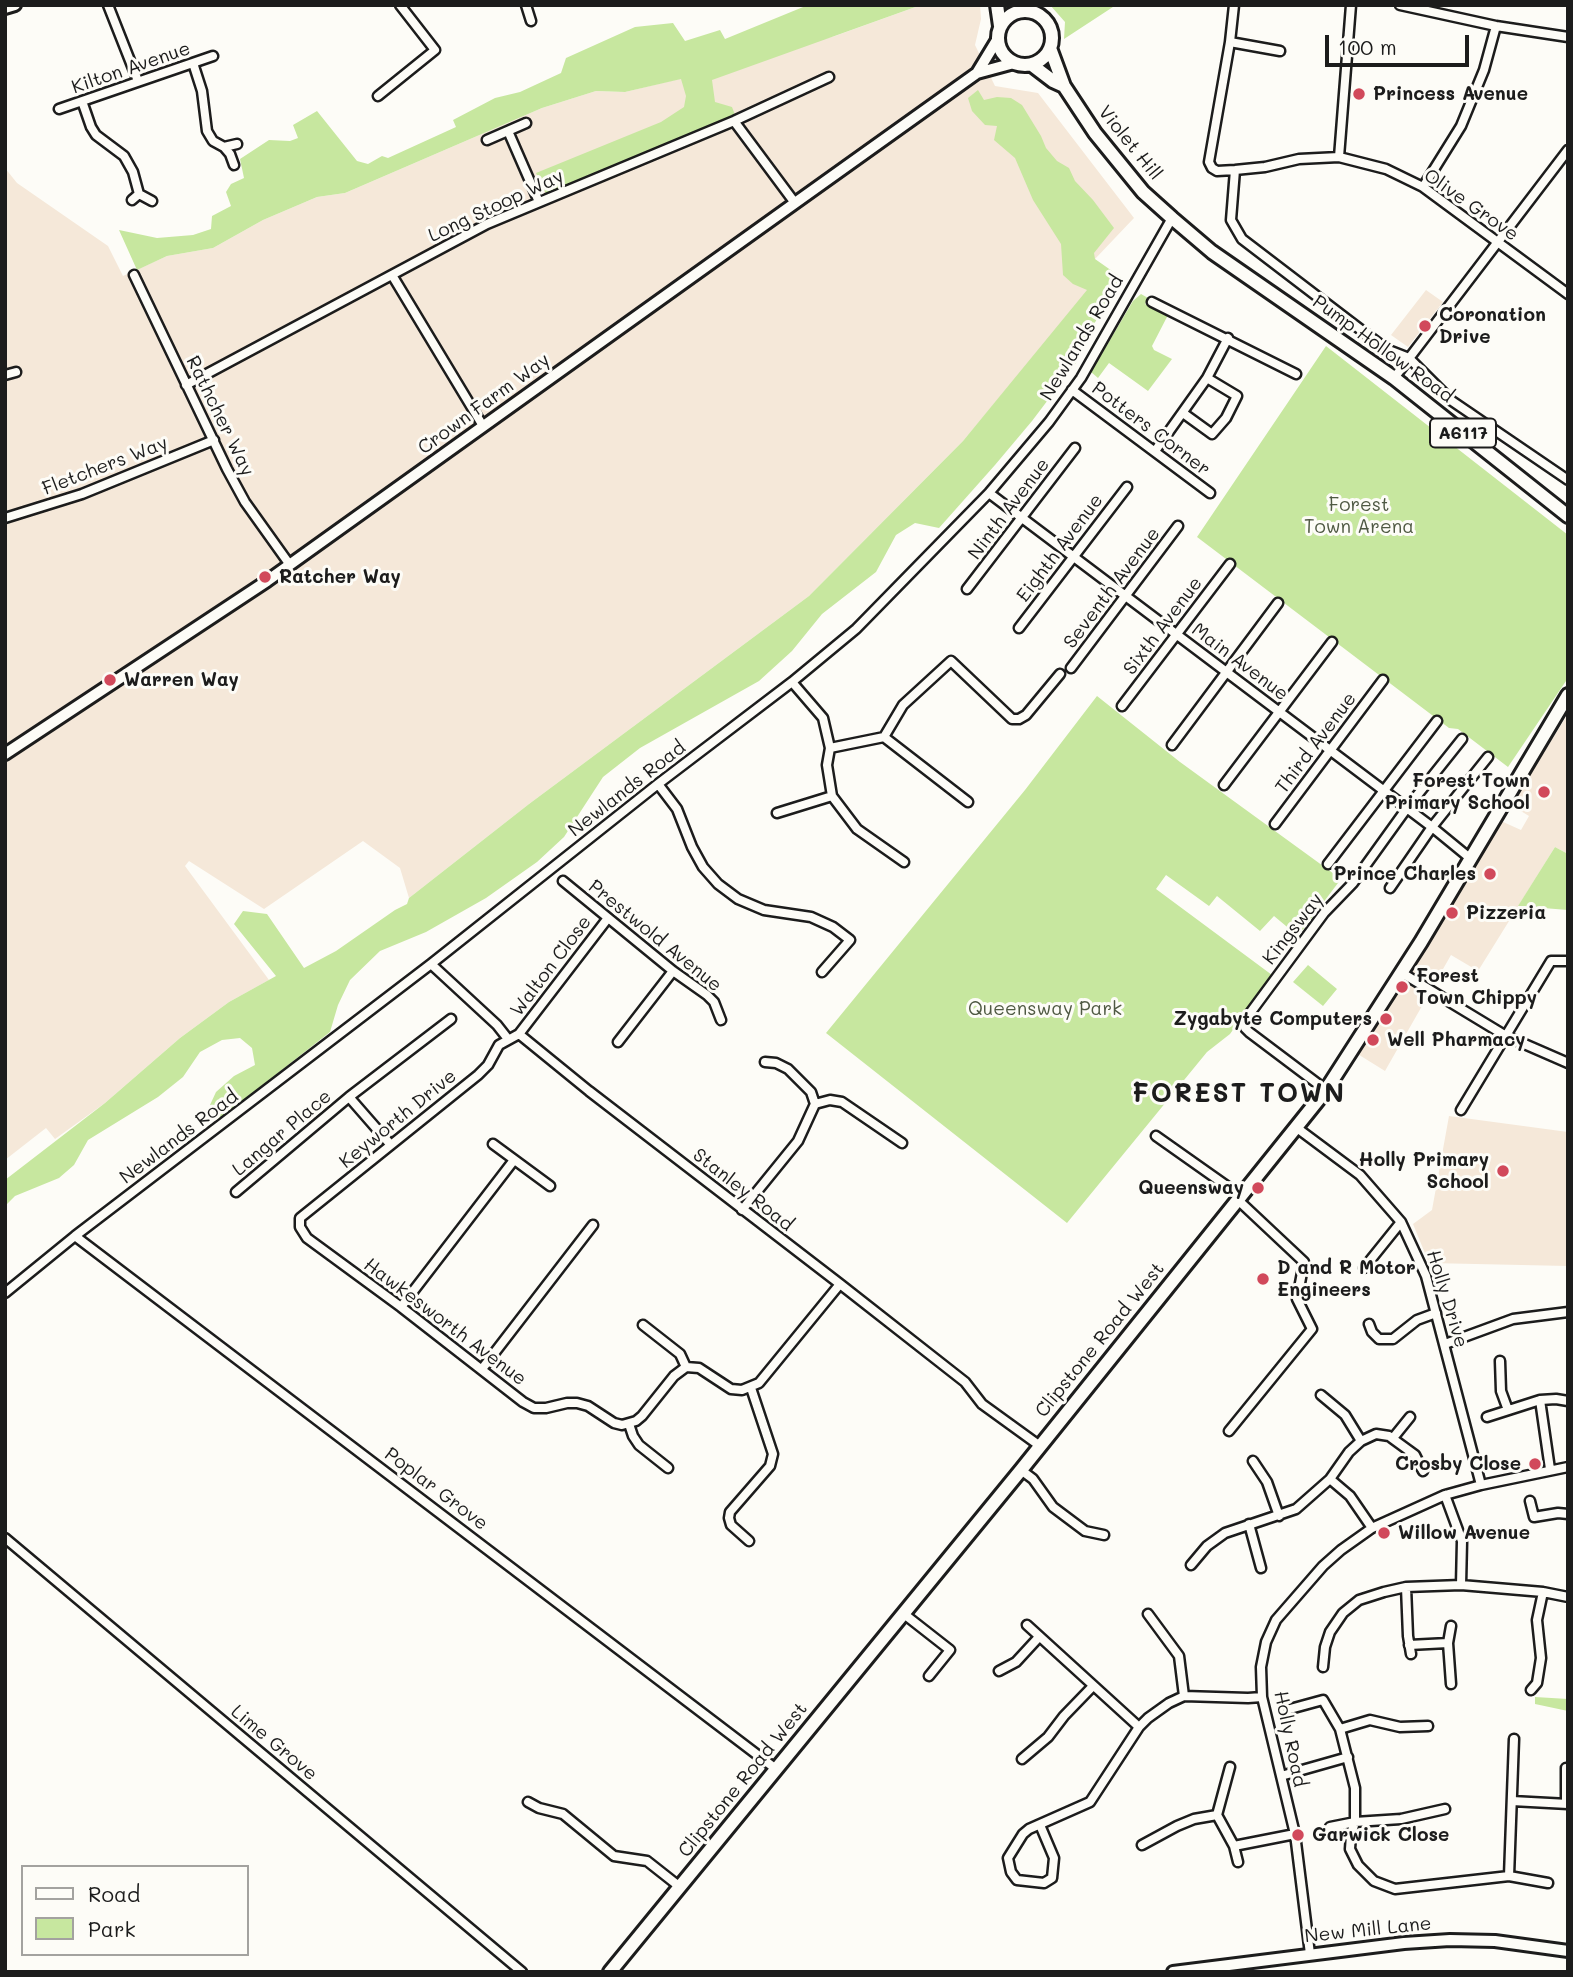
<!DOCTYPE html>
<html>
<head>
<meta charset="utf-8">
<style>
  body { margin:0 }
  #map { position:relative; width:1573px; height:1977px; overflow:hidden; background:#fdfcf7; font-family:Mali,sans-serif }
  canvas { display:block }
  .frame { position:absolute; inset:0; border:7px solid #1c1c1c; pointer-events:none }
  .legend { position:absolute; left:21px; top:1865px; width:228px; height:91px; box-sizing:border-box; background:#fdfcf7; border:2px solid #a3a29f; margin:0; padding:9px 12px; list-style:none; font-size:21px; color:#1c1c1c }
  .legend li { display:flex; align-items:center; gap:14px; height:35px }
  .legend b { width:35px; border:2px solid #a3a29f }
  .scale { position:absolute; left:1325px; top:35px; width:144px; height:32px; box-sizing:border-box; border:4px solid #1c1c1c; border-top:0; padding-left:9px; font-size:21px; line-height:24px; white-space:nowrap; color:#1c1c1c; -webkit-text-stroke:5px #fdfcf7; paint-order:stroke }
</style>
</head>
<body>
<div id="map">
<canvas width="1573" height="1977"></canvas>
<div class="frame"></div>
<ul class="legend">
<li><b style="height:9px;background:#fdfcf7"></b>Road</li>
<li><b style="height:19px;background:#c7e79f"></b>Park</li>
</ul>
<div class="scale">100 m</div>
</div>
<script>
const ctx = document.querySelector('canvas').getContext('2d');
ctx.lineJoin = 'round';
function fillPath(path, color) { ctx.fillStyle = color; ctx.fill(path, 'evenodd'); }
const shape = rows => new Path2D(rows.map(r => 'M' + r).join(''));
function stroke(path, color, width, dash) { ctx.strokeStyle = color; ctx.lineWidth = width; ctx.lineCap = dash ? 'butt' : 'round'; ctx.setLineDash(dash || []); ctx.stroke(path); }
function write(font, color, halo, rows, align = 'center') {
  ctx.font = font + ' Mali,sans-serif'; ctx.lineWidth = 6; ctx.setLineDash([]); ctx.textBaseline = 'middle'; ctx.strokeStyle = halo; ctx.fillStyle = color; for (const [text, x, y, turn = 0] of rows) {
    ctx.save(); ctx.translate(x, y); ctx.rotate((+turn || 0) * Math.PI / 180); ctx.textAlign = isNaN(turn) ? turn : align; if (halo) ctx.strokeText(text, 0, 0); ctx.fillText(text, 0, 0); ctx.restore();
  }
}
const built = shape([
  [921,5,980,5,981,19,975,45,995,86,1038,93,1134,218,1095,259,1088,290,1082,299,963,441,809,596,529,804,409,898,400,868,363,841,264,909,189,861,185,866,269,980,229,1002,180,1038,105,1103,55,1139,46,1128,5,1160,5,168,17,183,108,246,123,276,167,256,213,248,263,220,317,197,345,193,542,108,596,91,625,92,687,77,835,36],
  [1426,290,1443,302,1408,347,1391,335],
  [1568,714,1568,854,1555,847,1478,971,1451,955,1385,1071,1356,1053,1501,821,1521,830,1529,816,1511,805],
  [1449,1116,1568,1132,1568,1266,1429,1263,1413,1224,1432,1210]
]);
const green = shape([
  [808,5,921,5,712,80,715,102,732,107,735,115,546,194,536,173,661,122,684,107,686,96,681,79,625,92,596,91,542,108,345,193,317,197,263,220,213,248,167,256,137,270,119,230,157,238,193,235,211,229,212,216,231,206,226,192,231,184,244,178,240,159,269,140,290,141,298,138,293,125,317,111,357,161,368,164,382,156,388,158,456,127,453,120,495,98,520,92,561,73,566,58,635,27,673,23,685,41,720,30,725,39],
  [1050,5,1116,5,1064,39,1065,22],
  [978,90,984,100,997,97,1011,98,1022,105,1041,136,1046,148,1057,161,1069,168,1075,181,1093,200,1114,228,1094,253,1095,259,1122,278,1083,342,1079,359,1032,421,995,465,939,528,915,523,896,535,876,572,822,614,792,651,759,681,640,748,603,777,564,837,537,862,486,898,426,932,380,951,350,980,338,1005,330,1032,217,1121,210,1105,216,1092,234,1076,255,1065,252,1048,240,1038,222,1040,200,1052,183,1077,158,1097,88,1140,74,1165,59,1178,15,1196,5,1206,5,1180,105,1103,180,1038,229,1002,276,976,234,924,243,911,267,914,304,968,336,951,395,910,407,904,409,898,529,804,809,596,963,441,1087,290,1073,284,1063,275,1061,244,1033,200,1015,158,994,140,997,126,985,125,972,111,968,98],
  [1141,294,1148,298,1145,304,1168,315,1152,346,1154,350,1172,359,1148,391,1109,363,1098,378,1091,372,1133,301],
  [1326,346,1568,535,1568,678,1508,767,1458,729,1449,728,1197,537],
  [1097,696,1180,762,1341,879,1298,936,1274,916,1260,931,1217,896,1209,906,1166,875,1156,889,1272,975,1230,1034,1207,1052,1067,1223,826,1033,1025,790],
  [1555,847,1568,854,1568,910,1518,906],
  [1308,965,1337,989,1323,1006,1293,982],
  [1535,1697,1568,1699,1568,1711,1535,1704]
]);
const minor = shape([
  [108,5,138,81],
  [526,5,531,21],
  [1234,5,1230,42,1209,162,1212,168,1217,171,1235,170,1265,167,1299,159,1339,157,1386,169,1423,187,1568,294],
  [1400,5,1496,26,1568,37],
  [1230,42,1280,51],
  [193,63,202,91,207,131,213,141,224,147],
  [378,96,435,50,400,5],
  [82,101,91,127,96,135,124,156,133,172,139,194],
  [59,109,213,56],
  [734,121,795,203],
  [508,131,539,202],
  [487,140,526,123],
  [1339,157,1351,5],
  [234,165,230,154,224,147,237,144],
  [1235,170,1231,220,1242,239,1386,349,1409,358,1452,401,1568,480],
  [1423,187,1461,126,1484,70,1496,26],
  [132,200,139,194,152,201],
  [134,275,227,469,245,502,290,565],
  [392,275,483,426],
  [1152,302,1296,374],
  [5,375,16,372],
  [1394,378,1568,150],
  [186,385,487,224,734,121,829,77],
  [1072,390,1210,493],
  [1183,413,1212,434,1226,418,1237,396,1207,378],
  [1155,451,1207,378,1228,338],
  [989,493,1432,827,1471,859],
  [5,518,82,494,214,440],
  [967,589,1075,448],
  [1019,628,1127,487],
  [1071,668,1178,526],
  [792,682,823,718,830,748,827,765,832,796,857,829,904,862],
  [1122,706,1230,564],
  [884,737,903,705,951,661,1012,719,1019,719,1026,715,1060,674],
  [1172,745,1278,603],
  [830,748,884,737,968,802],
  [658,784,677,809,692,847,703,867,718,884,738,899,764,910,811,917,833,927,850,940,822,972],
  [1224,785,1332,642],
  [777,813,832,796],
  [1275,824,1383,680],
  [1328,864,1437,721],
  [563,881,673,971,707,995,714,1002,721,1020],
  [1390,888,1432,827,1488,757],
  [431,964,497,1025,508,1039],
  [1402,973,1506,1036,1568,1063],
  [519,1034,608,918],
  [618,1042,673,971],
  [1326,1090,1249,1032,1245,1028,1245,1020,1324,913,1353,883,1407,808,1462,739],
  [349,1097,390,1144],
  [815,1104,830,1100,842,1102,902,1143],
  [1461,1110,1551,961,1568,961],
  [1297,1128,1360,1175,1401,1222,1426,1276,1481,1485],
  [1156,1136,1241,1196],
  [493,1144,550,1186],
  [236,1192,349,1097,451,1019],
  [742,1210,798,1141,815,1104,811,1092,788,1069,776,1063,765,1062],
  [75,1236,776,1769],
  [1364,1268,1401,1222],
  [840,1284,759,1383,742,1390,731,1389,699,1368,686,1367,674,1376,642,1416,636,1421,622,1425,614,1423,588,1406,577,1403,567,1403,546,1408,534,1408,523,1402,401,1307,307,1238,300,1227,300,1218,478,1075,488,1065,499,1045,519,1034,589,1091,840,1284,965,1382,982,1404,1040,1446],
  [5,1293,75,1236,431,964,658,784,792,682,856,629,989,493,1049,422,1081,378,1172,218],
  [401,1307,514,1160],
  [1369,1324,1372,1332,1379,1339,1393,1339,1417,1320,1436,1313],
  [643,1325,680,1354,686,1367],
  [1445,1344,1513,1319,1568,1312],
  [1500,1361,1501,1391,1508,1410],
  [482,1369,593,1225],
  [1321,1395,1345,1415,1361,1441],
  [1487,1417,1540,1400],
  [629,1424,633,1436,639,1445,668,1468],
  [1229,1431,1312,1329,1297,1299,1304,1262,1238,1200],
  [1393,1438,1410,1417],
  [1253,1461,1267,1482,1279,1516],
  [1550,1469,1540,1400,1556,1399,1568,1401],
  [1021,1470,1033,1479,1053,1507,1085,1531,1104,1535],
  [1330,1479,1349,1452,1361,1441,1376,1434,1389,1436,1415,1455,1423,1471],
  [1530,1501,1534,1517,1558,1513,1568,1514],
  [1249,1524,1261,1568],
  [5,1538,522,1972],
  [749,1541,731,1525,729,1518,730,1512,770,1466,773,1454,751,1388],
  [1191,1565,1207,1546,1225,1533,1296,1509,1330,1479,1350,1496,1372,1528],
  [1461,1585,1543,1592,1568,1597],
  [1406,1587,1408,1636,1411,1654],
  [904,1614,950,1650,929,1676],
  [1148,1614,1179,1656,1184,1696],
  [1027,1625,1139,1727],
  [1409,1645,1448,1643],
  [1323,1667,1325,1647,1330,1632,1343,1613,1359,1600,1384,1592,1406,1587,1461,1585,1462,1541,1445,1495],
  [999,1671,1016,1662,1039,1637],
  [1451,1684,1448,1643,1451,1626],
  [1531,1690,1537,1683,1541,1658,1537,1620,1543,1592],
  [1290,1709,1323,1700,1340,1729],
  [1428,1726,1400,1727,1370,1720,1340,1729,1355,1788,1355,1822,1351,1835,1350,1849,1358,1865,1374,1881,1395,1889,1509,1876,1548,1883],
  [1022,1759,1048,1737,1064,1716,1093,1686],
  [1281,1776,1348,1757],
  [1512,1801,1568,1804],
  [528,1802,539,1808,563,1814,614,1856,647,1861,680,1887],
  [1566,1804,1566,1768],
  [1217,1815,1230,1767],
  [1040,1825,1054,1858,1052,1878,1044,1883,1017,1880,1011,1872,1008,1858,1023,1834,1029,1829,1090,1802,1139,1727,1148,1718,1169,1703,1184,1696,1248,1698,1262,1697],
  [1330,1827,1355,1822,1401,1819,1445,1809],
  [1142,1845,1177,1826,1194,1819,1217,1815,1234,1846,1295,1834],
  [1234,1846,1238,1862],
  [1509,1876,1514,1739],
  [1310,1954,1295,1834,1262,1697,1261,1667,1266,1642,1276,1620,1323,1566,1341,1550,1372,1528,1445,1495,1481,1485,1568,1467]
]);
const tertiary = shape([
  [5,8,15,5],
  [977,73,1014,63],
  [5,754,267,581,795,203,977,73,997,40],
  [1173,1972,1404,1943,1450,1940,1495,1941,1568,1951]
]);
const secondary = shape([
  [610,1972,1021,1470,1326,1090,1421,942,1568,695]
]);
const primary = shape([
  [997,5,1000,26],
  '998 38a27 27 0 1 1 54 0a27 27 0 1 1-54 0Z',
  [1050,48,1064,86,1095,133,1143,192,1172,218,1212,252,1394,378,1568,516],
  [1032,65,1053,81,1064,86]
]);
const markers = [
  [1359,94,7,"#d1495b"],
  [1425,326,7,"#d1495b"],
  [265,577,7,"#d1495b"],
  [110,680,7,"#d1495b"],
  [1544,792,7,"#d1495b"],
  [1490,874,7,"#d1495b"],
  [1452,913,7,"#d1495b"],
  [1402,987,7,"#d1495b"],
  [1386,1019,7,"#d1495b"],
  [1373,1040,7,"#d1495b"],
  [1503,1171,7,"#d1495b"],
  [1258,1188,7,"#d1495b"],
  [1263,1279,7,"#d1495b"],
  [1535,1464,7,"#d1495b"],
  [1384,1533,7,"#d1495b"],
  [1298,1835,7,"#d1495b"]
];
const shields = [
  [1463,433,66]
];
const shieldNames = [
  ["A6117",1463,433]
];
const streetNames = [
  ["Kilton Avenue",131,68,-19],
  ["Violet Hill",1130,143,51],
  ["Olive Grove",1471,205,35],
  ["Long Stoop Way",496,206,-25],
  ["Newlands Road",1082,338,-59],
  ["Pump Hollow Road",1383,349,36],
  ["Crown Farm Way",484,404,-36],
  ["Rathcher Way",220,416,64],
  ["Potters Corner",1151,429,37],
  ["Fletchers Way",105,466,-21],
  ["Ninth Avenue",1009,509,-53],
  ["Eighth Avenue",1060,548,-53],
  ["Seventh Avenue",1112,588,-53],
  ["Sixth Avenue",1163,626,-53],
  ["Main Avenue",1240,662,37],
  ["Third Avenue",1316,743,-53],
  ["Newlands Road",627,789,-38],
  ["Kingsway",1293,929,-52],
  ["Prestwold Avenue",655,936,39],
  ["Walton Close",551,966,-53],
  ["Keyworth Drive",398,1119,-39],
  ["Langar Place",282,1133,-40],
  ["Newlands Road",179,1137,-37],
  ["Stanley Road",743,1190,38],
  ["Holly Drive",1447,1299,73],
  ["Hawkesworth Avenue",445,1322,37],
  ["Clipstone Road West",1100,1340,-51],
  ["Poplar Grove",436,1489,37],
  ["Holly Road",1290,1739,78],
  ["Lime Grove",274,1743,40],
  ["Clipstone Road West",743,1780,-51],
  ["New Mill Lane",1368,1930,-6]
];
const poiNames = [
  ["Princess Avenue",1373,94],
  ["Coronation",1439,315],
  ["Drive",1439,337],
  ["Ratcher Way",279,577],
  ["Warren Way",124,680],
  ["Forest Town",1530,781,"right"],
  ["Primary School",1530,803,"right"],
  ["Prince Charles",1476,874,"right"],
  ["Pizzeria",1466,913],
  ["Forest",1416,976],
  ["Town Chippy",1416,998],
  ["Zygabyte Computers",1372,1019,"right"],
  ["Well Pharmacy",1387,1040],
  ["Holly Primary",1489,1160,"right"],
  ["School",1489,1182,"right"],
  ["Queensway",1244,1188,"right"],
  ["D and R Motor",1277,1268],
  ["Engineers",1277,1290],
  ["Crosby Close",1521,1464,"right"],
  ["Willow Avenue",1398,1533],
  ["Garwick Close",1312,1835]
];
const parkNames = [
  ["Forest",1359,505],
  ["Town Arena",1359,527],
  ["Queensway Park",1045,1009]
];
const districtNames = [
  ["FOREST TOWN",1239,1094]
];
fillPath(built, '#f5e8d9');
fillPath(green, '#c7e79f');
stroke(minor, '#1c1c1c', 13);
stroke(tertiary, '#1c1c1c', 16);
stroke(secondary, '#1c1c1c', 18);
stroke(primary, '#1c1c1c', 18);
stroke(minor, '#fdfcf7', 8);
stroke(tertiary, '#fdfcf7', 10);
stroke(secondary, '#fdfcf7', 12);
stroke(primary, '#fdfcf7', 12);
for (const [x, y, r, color] of markers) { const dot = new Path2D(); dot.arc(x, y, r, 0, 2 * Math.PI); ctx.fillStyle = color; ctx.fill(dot); stroke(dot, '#fdfcf7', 2.5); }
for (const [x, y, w] of shields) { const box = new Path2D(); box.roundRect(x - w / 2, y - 14.5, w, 29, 5); ctx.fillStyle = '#fdfcf7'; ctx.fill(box); stroke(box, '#1c1c1c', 2); }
write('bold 18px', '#1c1c1c', null, shieldNames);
write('19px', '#1c1c1c', '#fdfcf7', streetNames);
write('bold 19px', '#1c1c1c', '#fdfcf7', poiNames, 'left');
write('19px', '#4f5943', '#fdfcf7', parkNames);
ctx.letterSpacing = '2px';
write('bold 26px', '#1c1c1c', '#fdfcf7', districtNames);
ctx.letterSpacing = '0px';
</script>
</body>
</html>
